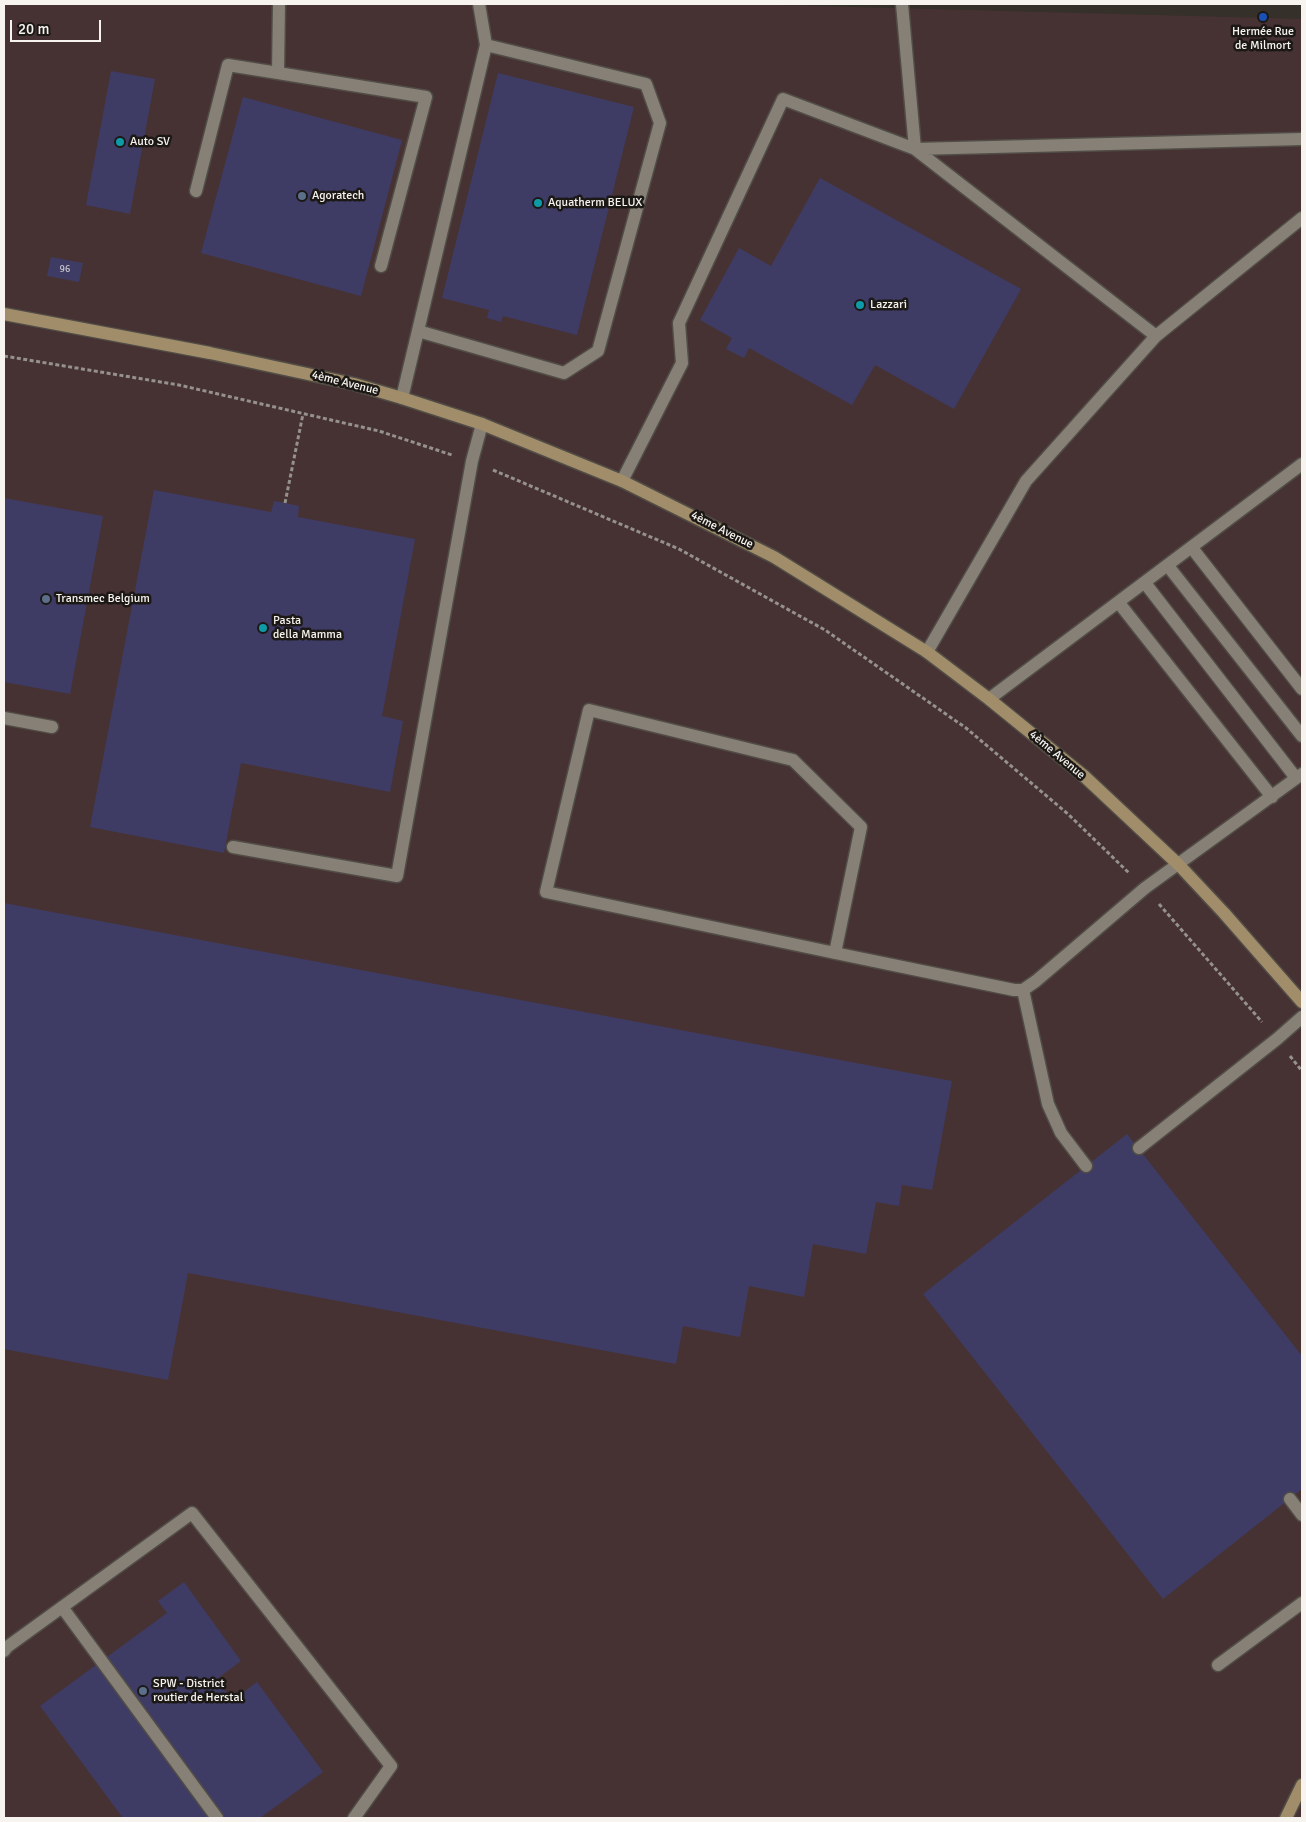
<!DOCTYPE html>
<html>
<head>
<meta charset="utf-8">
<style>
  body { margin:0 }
  #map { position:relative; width:1306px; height:1822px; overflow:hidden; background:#353029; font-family:Signika,sans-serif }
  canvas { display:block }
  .frame { position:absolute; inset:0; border:5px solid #f7f4ef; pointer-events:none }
  .scale { position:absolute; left:10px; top:20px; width:91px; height:22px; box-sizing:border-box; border:2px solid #f7f4ef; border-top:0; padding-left:6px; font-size:15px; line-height:18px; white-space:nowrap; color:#f7f4ef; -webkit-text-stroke:4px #1b1815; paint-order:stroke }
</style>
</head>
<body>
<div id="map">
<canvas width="1306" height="1822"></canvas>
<div class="frame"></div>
<div class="scale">20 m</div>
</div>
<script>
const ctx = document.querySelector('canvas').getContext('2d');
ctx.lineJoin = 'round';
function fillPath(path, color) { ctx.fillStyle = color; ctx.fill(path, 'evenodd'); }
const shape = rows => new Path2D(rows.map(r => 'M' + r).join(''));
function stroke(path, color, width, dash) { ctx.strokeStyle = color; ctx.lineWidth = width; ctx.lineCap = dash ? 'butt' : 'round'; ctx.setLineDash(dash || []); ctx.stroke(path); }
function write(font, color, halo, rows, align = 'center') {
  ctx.font = font + ' Signika,sans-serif'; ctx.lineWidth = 5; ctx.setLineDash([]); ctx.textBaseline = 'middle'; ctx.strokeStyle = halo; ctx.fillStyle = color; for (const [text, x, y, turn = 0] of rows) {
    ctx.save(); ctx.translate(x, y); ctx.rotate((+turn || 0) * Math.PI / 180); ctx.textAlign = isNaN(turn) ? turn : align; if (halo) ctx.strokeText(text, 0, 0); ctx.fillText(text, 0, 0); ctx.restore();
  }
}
const industrial = shape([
  [4,4,742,4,1302,19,1302,1818,4,1818]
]);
const building = shape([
  [111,71,155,79,130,214,86,205],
  [498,73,634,107,577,335,503,316,501,322,487,318,489,310,442,298],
  [243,97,402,140,361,296,201,253],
  [820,178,1021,289,954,409,875,365,852,405,749,348,744,358,726,349,732,338,700,320,739,248,771,266],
  [51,257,83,263,79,282,47,276],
  [154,490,271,512,274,501,285,503,299,506,298,517,415,539,382,716,403,721,390,792,241,763,224,853,90,827],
  [4,498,103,516,70,694,4,682],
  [4,903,952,1081,932,1190,902,1185,899,1206,876,1202,866,1254,813,1244,804,1297,749,1286,740,1337,683,1326,676,1364,188,1273,168,1380,4,1349],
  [1127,1134,1302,1356,1302,1489,1163,1599,923,1294],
  [184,1582,241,1661,217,1679,232,1701,257,1682,323,1772,260,1818,123,1818,40,1706,167,1613,158,1601]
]);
const path = shape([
  [4,356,179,385,379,431,452,455],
  [493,470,679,549,825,630,966,728,1068,814,1129,873],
  [285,503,303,414],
  [1159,904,1262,1022],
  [1290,1056,1302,1071]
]);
const lane = shape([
  [279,4,278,73,426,97,381,266],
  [902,4,915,149,1302,139],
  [196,191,228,65,278,73],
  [418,331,564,373,598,351,660,123,646,84,486,45],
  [1156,336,1302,218],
  [402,398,486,45,479,4],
  [622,481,682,363,679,323,783,99,915,149,1156,336,1026,481,927,652],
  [1192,548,1302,689],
  [1168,566,1302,736],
  [1145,583,1296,778],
  [1119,603,1272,797],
  [989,699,1302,464],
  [4,718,52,727],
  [233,847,397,876,472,461,482,424],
  [835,953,861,827,793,760,589,710,546,892,835,953,1014,990,1023,990,1036,981,1145,888,1302,774],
  [1023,990,1048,1104,1061,1133,1086,1166],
  [1139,1148,1277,1039,1302,1017],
  [1290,1499,1302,1515],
  [62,1607,217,1818],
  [4,1651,7,1647,192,1513,391,1766,354,1818],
  [1218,1665,1302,1603]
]);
const secondary = shape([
  [4,314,210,353,354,384,402,398,482,424,622,481,774,557,927,652,989,699,1084,776,1179,865,1224,913,1302,1002],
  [1286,1818,1302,1785]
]);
const markers = [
  [1263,17,5,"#1a4fb4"],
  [120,142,5,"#0f9aa8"],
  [302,196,5,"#5c6f8a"],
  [538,203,5,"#0f9aa8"],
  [860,305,5,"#0f9aa8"],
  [46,599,5,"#5c6f8a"],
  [263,628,5,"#0f9aa8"],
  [143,1691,5,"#5c6f8a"]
];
const numberNames = [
  ["96",65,269]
];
const poiNames = [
  ["Hermée Rue",1263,32,"center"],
  ["de Milmort",1263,46,"center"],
  ["Auto SV",130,142],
  ["Agoratech",312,196],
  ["Aquatherm BELUX",548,203],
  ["Lazzari",870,305],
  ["Transmec Belgium",56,599],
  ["Pasta",273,621],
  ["della Mamma",273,635],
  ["SPW - District",153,1684],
  ["routier de Herstal",153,1698]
];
const streetNames = [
  ["4ème Avenue",345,383,14],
  ["4ème Avenue",722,530,27],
  ["4ème Avenue",1057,755,40]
];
fillPath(industrial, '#473233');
fillPath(building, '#3e3c65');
stroke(lane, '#514d46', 15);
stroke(secondary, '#514d46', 15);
stroke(path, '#95918b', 3, [4, 2.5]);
stroke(lane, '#868077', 12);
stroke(secondary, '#a18d6a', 12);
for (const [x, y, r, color] of markers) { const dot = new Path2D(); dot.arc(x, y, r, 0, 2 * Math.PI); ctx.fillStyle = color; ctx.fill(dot); stroke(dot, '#1b1815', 2); }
write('10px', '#c9c6cc', null, numberNames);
write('12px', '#f7f4ef', '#1b1815', poiNames, 'left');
write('12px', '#f7f4ef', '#1b1815', streetNames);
</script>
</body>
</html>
